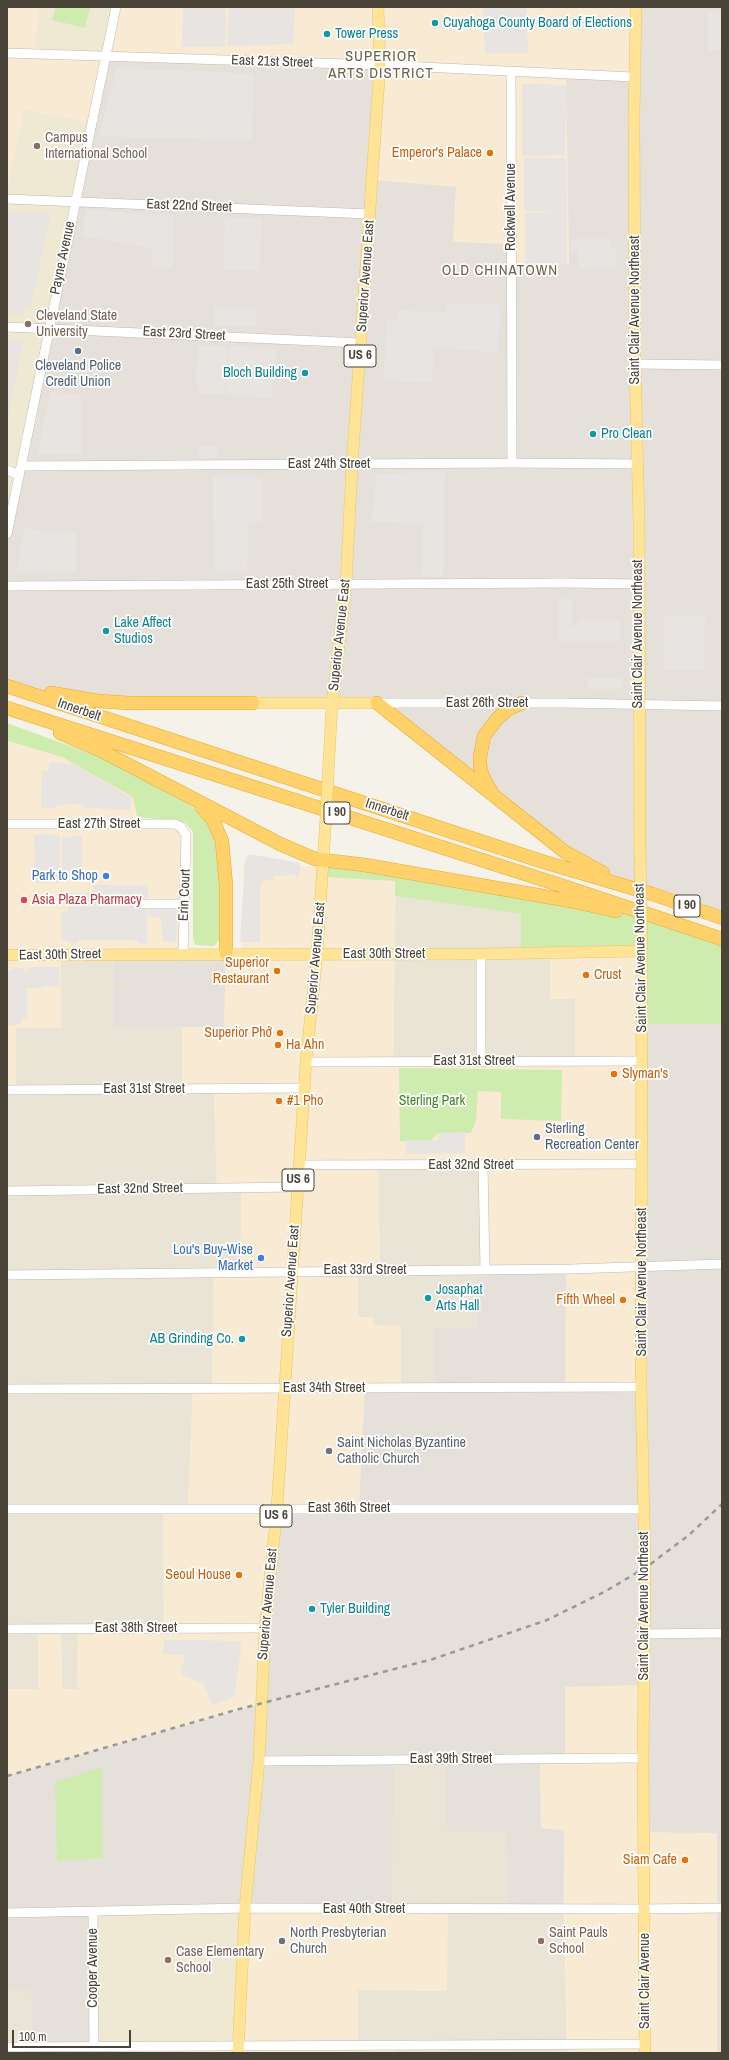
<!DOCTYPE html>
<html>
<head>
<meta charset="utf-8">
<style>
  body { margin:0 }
  #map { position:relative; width:729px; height:2060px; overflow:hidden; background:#f5f2e9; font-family:"Archivo Narrow",sans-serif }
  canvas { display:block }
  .frame { position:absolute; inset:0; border:8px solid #4a4337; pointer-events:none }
  .scale { position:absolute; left:12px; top:2030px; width:119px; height:18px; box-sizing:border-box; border:2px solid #4a4337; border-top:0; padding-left:5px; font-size:12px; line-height:14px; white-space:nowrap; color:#4a4337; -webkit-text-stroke:3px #fff; paint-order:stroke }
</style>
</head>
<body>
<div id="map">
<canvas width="729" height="2060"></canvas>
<div class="frame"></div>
<div class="scale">100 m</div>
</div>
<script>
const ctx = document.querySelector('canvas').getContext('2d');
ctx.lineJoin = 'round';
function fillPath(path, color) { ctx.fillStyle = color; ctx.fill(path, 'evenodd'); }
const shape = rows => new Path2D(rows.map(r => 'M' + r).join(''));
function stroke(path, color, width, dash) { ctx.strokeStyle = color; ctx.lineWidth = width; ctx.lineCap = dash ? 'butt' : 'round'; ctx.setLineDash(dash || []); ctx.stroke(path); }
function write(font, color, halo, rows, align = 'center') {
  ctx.font = font + ' "Archivo Narrow",sans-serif'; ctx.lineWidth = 3.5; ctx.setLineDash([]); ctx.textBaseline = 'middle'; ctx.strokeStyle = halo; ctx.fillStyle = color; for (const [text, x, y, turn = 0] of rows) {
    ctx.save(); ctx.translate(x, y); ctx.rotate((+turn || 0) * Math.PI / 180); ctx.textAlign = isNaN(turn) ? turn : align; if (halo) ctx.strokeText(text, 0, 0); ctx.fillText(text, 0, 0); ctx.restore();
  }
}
const residential = shape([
  [395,896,521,914,550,953,575,998,575,1061,393,1061],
  [61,955,114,955,113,1027,182,1027,182,1089,214,1089,217,1188,242,1188,240,1272,214,1273,212,1388,193,1389,188,1508,163,1509,164,1628,77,1689,62,1689,61,1629,38,1629,38,1689,7,1689,7,1090,16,1089,16,1028],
  [378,1165,483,1165,485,1269,477,1269,477,1328,435,1388,401,1388,373,1325,358,1317,358,1271,380,1270],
  [446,1759,506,1832,507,1909,564,1909,567,2053,396,2053,396,2046,358,2046,358,1990,447,1991,392,1909,395,1760],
  [7,1989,31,1989,32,2047,42,2047,42,2053,7,2053]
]);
const commercial = shape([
  [7,7,38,7,35,53,116,7,636,7,633,77,566,74,569,264,511,264,453,245,456,187,75,201,7,199],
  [7,742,62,757,136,791,134,824,175,824,186,835,183,956,61,955,61,1028,16,1028,16,1090,7,1090],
  [244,864,323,867,323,877,396,881,393,1061,575,1061,575,999,550,999,550,953,642,951,641,1387,565,1388,485,1269,483,1165,378,1165,380,1270,358,1271,358,1317,373,1317,374,1325,401,1326,401,1388,359,1508,261,1704,7,1776,7,1689,38,1689,38,1629,61,1628,62,1689,77,1689,78,1628,164,1628,163,1509,188,1508,193,1388,212,1388,214,1272,240,1272,242,1188,217,1188,214,1089,182,1089,182,1027,224,1026,226,954,242,954],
  [644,1685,717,1833,717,2053,567,2053,564,1830,541,1828,540,1759,565,1758,565,1686],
  [245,1908,448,1909,447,1991,358,1990,358,2046,396,2046,396,2053,167,2053,167,2047]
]);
const industrial = shape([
  [636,7,722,7,722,918,599,871,377,703,68,697,7,684,7,534,105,56,380,65,373,180,456,187,453,242,511,244,511,264,569,264,566,74,633,77],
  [226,954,224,1027,113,1027,114,955],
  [642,1024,722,1024,722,2053,717,2053,717,1833,643,1832,643,1685,565,1687,565,1759,540,1759,541,1828,564,1830,564,1909,507,1909,506,1832,447,1831,446,1760,395,1760,392,1909,245,1908,113,2047,113,2053,42,2053,41,2047,32,2047,31,1989,7,1989,7,1776,261,1704,277,1508,359,1508,365,1388,435,1388,434,1328,477,1328,477,1269,566,1269,565,1387,641,1387]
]);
const education = shape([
  [38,7,116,7,105,56,35,53],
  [24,110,91,123,7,534,7,191],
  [245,1908,238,2047,94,2047,93,1912]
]);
const green = shape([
  [56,7,90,7,85,28,52,20],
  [7,723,100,757,190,805,201,815,211,830,218,853,221,938,214,946,195,945,193,937,193,832,186,823,179,821,137,817,133,797,62,757,7,741],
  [323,861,571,901,666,921,722,939,722,1024,642,1024,642,951,521,953,521,914,395,896,395,881,322,877],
  [399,1068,562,1070,561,1121,501,1119,501,1092,478,1091,476,1120,471,1133,438,1133,428,1143,400,1141],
  [102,1767,103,1858,57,1861,55,1782]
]);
const parking = shape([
  [183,7,226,7,225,47,182,47],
  [229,7,295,7,293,44,227,46],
  [483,7,526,7,528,53,485,53],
  [707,11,722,12,722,50,708,51],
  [117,68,254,74,252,141,149,137,149,128,149,138,99,136],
  [522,84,567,85,565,155,522,156],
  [524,158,566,158,567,212,524,211],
  [86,210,174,215,173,268,152,267,151,248,82,236],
  [7,212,51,214,30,307,23,306,22,315,7,314],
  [567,212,567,265,525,265,525,213],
  [225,217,262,219,259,271,224,269],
  [572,239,611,239,611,247,617,247,616,269,579,269,578,250,570,251],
  [446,303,500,305,498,352,434,348,432,383,384,380,387,319,397,319,397,310,445,313],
  [214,307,257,307,256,327,214,325],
  [7,338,23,342,7,422],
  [198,345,227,347,225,394,199,394,199,384,196,384],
  [229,345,277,349,271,398,226,395],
  [50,392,81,395,82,453,38,454],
  [198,446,218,446,218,458,198,458],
  [445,470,443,577,421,576,423,524,372,522,376,475],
  [213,476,262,477,262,523,248,523,247,572,215,573,215,524,239,523,213,523],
  [24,527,47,532,75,533,76,571,17,572],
  [558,599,572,599,572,626,578,626,578,620,620,620,620,641,558,641],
  [664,616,705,616,704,670,663,669],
  [622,677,623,689,588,689,588,678],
  [49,762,75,765,132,798,130,809,84,808,83,804,78,804,56,805,56,808,41,808,42,771,49,770],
  [43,834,60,836,60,883,35,883,34,835],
  [82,836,82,870,62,870,62,837],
  [249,854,300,863,299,877,296,877,296,875,274,876,273,880,263,880,263,885,260,885,260,942,240,942,245,861],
  [94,885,148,885,147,943,138,943,138,940,78,940,78,943,69,943,69,940,62,941,61,912,69,911,69,904,63,903,62,895,71,893,93,893],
  [149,905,178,905,176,942,163,941,161,917,149,916],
  [14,967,27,970,27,982,28,967,59,967,60,987,48,987,47,985,44,986,44,988,27,988,27,1018,21,1018,21,1024,7,1025,7,970,13,970],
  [465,1132,465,1153,406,1154,406,1140,438,1140,438,1133],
  [164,1640,242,1641,234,1697,212,1705,204,1684,181,1674,185,1655,163,1654]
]);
const minor = shape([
  [7,53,380,65,633,77],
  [511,71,512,463],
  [7,199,370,214],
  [7,327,361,343],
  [635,364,722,365],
  [21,466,512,463,637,464],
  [7,470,19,475],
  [7,534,116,7],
  [7,586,567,583,638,584],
  [377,703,565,703,722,706],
  [7,824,175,824,181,827,186,835,183,956],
  [143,904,185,904],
  [481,954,481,1060],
  [306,1062,642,1061],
  [7,1090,305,1088],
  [299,1165,642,1164],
  [483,1165,485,1269],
  [7,1191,298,1187],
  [7,1275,571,1269,722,1264],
  [7,1389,641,1387],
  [7,1509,644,1509],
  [7,1629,265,1628],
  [645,1634,722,1633],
  [259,1761,643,1758],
  [93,1912,94,2047],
  [7,1913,245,1908,644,1909,722,1908],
  [7,2047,645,2044]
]);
const major = shape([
  [636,7,634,114,635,364,639,522,640,856],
  [253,703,377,703],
  [329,759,332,704,346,584,352,465,380,65,378,7],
  [642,946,641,1387,645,1567,643,1759,645,2053],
  [7,955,481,954,642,951],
  [238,2053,245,1908,259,1761,265,1628,277,1508,306,1062,317,954,326,816]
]);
const highway = shape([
  [7,686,544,862,652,894,722,918],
  [51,693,98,701,129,703,253,703],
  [377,703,565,852,603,873],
  [7,708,566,887,722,939],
  [60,733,102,751,280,844,315,859,365,865,571,901,616,911],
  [491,791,483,777,480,766,480,757,484,736,497,719,508,709,522,703],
  [201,806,213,820,222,841,226,885,226,954]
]);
const rail = shape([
  [7,1776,236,1710,433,1659,547,1620,606,1591,648,1566,689,1535,722,1504]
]);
const majorBridge = shape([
  [326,816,329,759],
  [640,856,642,946]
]);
const markers = [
  [435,23,4,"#0f9aa8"],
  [327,34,4,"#0f9aa8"],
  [37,146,4,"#8d6e63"],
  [490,153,4,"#e8710a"],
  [28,324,4,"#8d6e63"],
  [78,351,4,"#5c6f8a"],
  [305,373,4,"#0f9aa8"],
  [593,434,4,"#0f9aa8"],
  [106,631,4,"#0f9aa8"],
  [106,876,4,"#3f7fe0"],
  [24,900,4,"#e0444e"],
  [277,971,4,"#e8710a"],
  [586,975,4,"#e8710a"],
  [280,1033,4,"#e8710a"],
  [278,1045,4,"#e8710a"],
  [614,1074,4,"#e8710a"],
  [279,1101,4,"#e8710a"],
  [537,1137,4,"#5c6f8a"],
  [261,1258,4,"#3f7fe0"],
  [428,1298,4,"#0f9aa8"],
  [623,1300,4,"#e8710a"],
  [242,1339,4,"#0f9aa8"],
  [329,1451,4,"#6b7280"],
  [239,1575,4,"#e8710a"],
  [312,1609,4,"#0f9aa8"],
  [685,1860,4,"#e8710a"],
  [282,1941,4,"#6b7280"],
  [541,1941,4,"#8d6e63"],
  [168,1960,4,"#8d6e63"]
];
const shields = [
  [360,356,32],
  [337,813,26],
  [687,906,26],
  [298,1180,32],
  [276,1516,32]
];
const shieldNames = [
  ["US 6",360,356],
  ["I 90",337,813],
  ["I 90",687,906],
  ["US 6",298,1180],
  ["US 6",276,1516]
];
const cultureNames = [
  ["Cuyahoga County Board of Elections",443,23],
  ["Tower Press",335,34],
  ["Bloch Building",297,373,"right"],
  ["Pro Clean",601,434],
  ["Lake Affect",114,623],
  ["Studios",114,639],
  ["Josaphat",436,1290],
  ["Arts Hall",436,1306],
  ["AB Grinding Co.",234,1339,"right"],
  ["Tyler Building",320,1609]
];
const streetNames = [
  ["East 21st Street",272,62,2],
  ["East 22nd Street",189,206,2],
  ["Rockwell Avenue",511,207,-90],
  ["Payne Avenue",63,258,-78],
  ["Superior Avenue East",366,276,-86],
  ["Saint Clair Avenue Northeast",635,310,-90],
  ["East 23rd Street",184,334,3],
  ["East 24th Street",329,464],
  ["East 25th Street",287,584],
  ["Saint Clair Avenue Northeast",638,634,-90],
  ["Superior Avenue East",340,635,-84],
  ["East 26th Street",487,703],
  ["Innerbelt",79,710,19],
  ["Innerbelt",387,810,18],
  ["East 27th Street",99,824],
  ["Erin Court",185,895,-88],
  ["East 30th Street",384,954],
  ["East 30th Street",60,955,-1],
  ["Superior Avenue East",316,958,-85],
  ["Saint Clair Avenue Northeast",641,958,-91],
  ["East 31st Street",474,1061],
  ["East 31st Street",144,1089],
  ["East 32nd Street",471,1165],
  ["East 32nd Street",140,1189,-1],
  ["East 33rd Street",365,1270],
  ["Superior Avenue East",291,1281,-86],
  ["Saint Clair Avenue Northeast",642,1282,-90],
  ["East 34th Street",324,1388],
  ["East 36th Street",349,1508],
  ["Superior Avenue East",268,1604,-85],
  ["Saint Clair Avenue Northeast",644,1606,-90],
  ["East 38th Street",136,1628],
  ["East 39th Street",451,1759],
  ["East 40th Street",364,1909],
  ["Cooper Avenue",93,1968,-90],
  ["Saint Clair Avenue",645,1981,-90]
];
const educationNames = [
  ["Campus",45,138],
  ["International School",45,154],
  ["Cleveland State",36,316],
  ["University",36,332],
  ["Saint Pauls",549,1933],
  ["School",549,1949],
  ["Case Elementary",176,1952],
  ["School",176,1968]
];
const foodNames = [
  ["Emperor's Palace",482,153],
  ["Superior",269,963],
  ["Restaurant",269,979],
  ["Crust",594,975,"left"],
  ["Superior Phở",272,1033],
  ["Ha Ahn",286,1045,"left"],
  ["Slyman's",622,1074,"left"],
  ["#1 Pho",287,1101,"left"],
  ["Fifth Wheel",615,1300],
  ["Seoul House",231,1575],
  ["Siam Cafe",677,1860]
];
const serviceNames = [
  ["Cleveland Police",78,366],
  ["Credit Union",78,382],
  ["Sterling",545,1129,"left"],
  ["Recreation Center",545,1145,"left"]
];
const shopNames = [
  ["Park to Shop",98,876],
  ["Lou's Buy-Wise",253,1250],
  ["Market",253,1266]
];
const healthNames = [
  ["Asia Plaza Pharmacy",32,900]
];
const parkNames = [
  ["Sterling Park",432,1101]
];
const worshipNames = [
  ["Saint Nicholas Byzantine",337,1443],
  ["Catholic Church",337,1459],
  ["North Presbyterian",290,1933],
  ["Church",290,1949]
];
const neighbourhoodNames = [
  ["SUPERIOR",381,57],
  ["ARTS DISTRICT",381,74],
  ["OLD CHINATOWN",500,271]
];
fillPath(residential, '#eae4d7');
fillPath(commercial, '#f8ead3');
fillPath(industrial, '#e5e1da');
fillPath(education, '#efe8d2');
fillPath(green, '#cfecaf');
fillPath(parking, '#e7e4e1');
stroke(minor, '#c2baab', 10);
stroke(major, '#ecc660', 12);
stroke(highway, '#e8a930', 14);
stroke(minor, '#fff', 9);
stroke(major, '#ffe498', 11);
stroke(highway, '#ffd16a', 13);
stroke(rail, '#989898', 2.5, [5, 5]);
stroke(majorBridge, '#ecc660', 12, []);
stroke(majorBridge, '#ffe498', 11);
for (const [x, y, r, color] of markers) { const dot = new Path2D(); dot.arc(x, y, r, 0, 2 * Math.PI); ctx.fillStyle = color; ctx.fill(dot); stroke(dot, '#fff', 1.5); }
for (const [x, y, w] of shields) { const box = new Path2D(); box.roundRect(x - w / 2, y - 11, w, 22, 3); ctx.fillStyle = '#fff'; ctx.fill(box); stroke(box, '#4a4337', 1); }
write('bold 13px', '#4a4337', null, shieldNames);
write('14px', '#0d838f', '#fff', cultureNames, 'left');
write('14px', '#4a4337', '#fff', streetNames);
write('14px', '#785e54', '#fff', educationNames, 'left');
write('14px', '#c56008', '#fff', foodNames, 'right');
write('14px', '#4e5e75', '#fff', serviceNames);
write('14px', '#366cbe', '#fff', shopNames, 'right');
write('14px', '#be3a42', '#fff', healthNames, 'left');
write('14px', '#458125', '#fff', parkNames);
write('14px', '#5b616d', '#fff', worshipNames, 'left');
ctx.letterSpacing = '1px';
write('15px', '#6e614d', '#fff', neighbourhoodNames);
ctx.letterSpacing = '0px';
</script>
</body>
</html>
